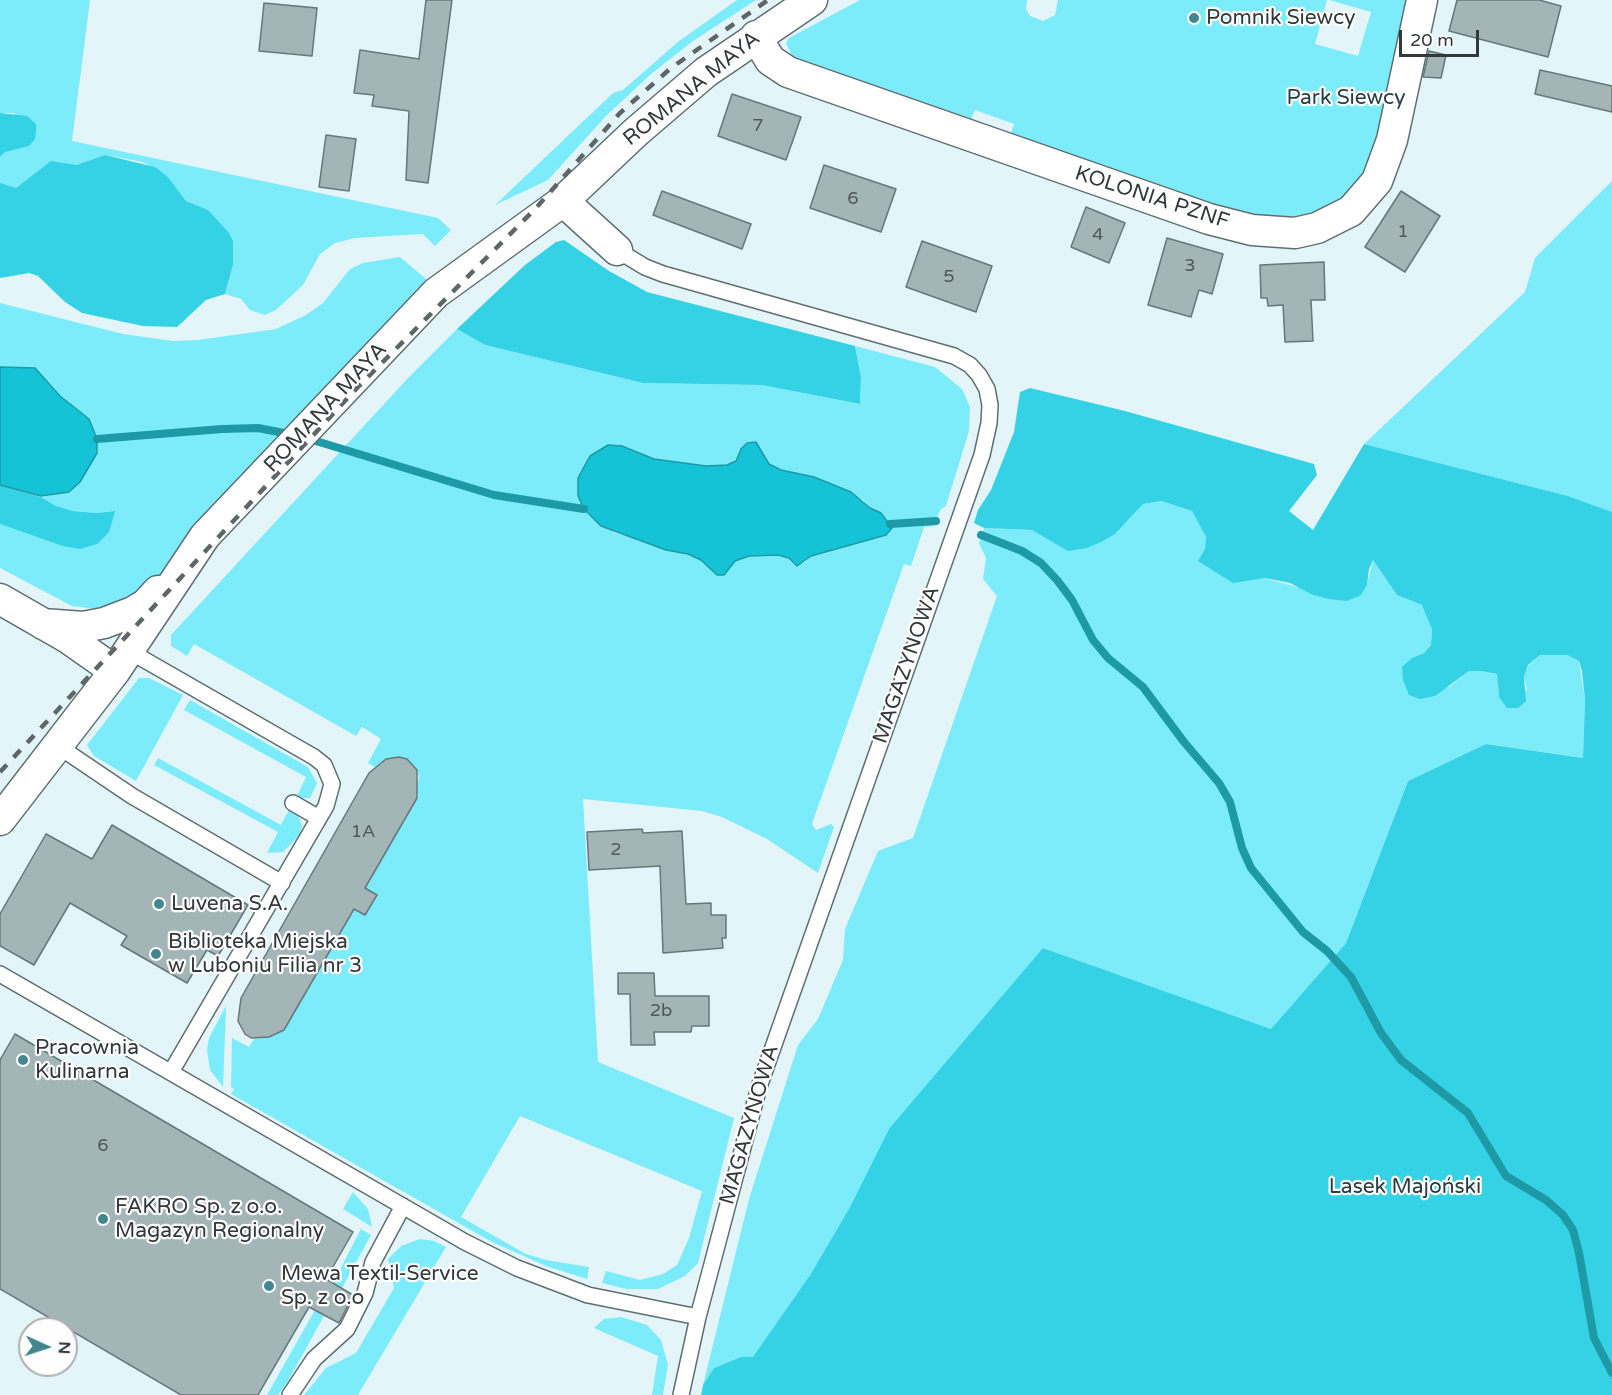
<!DOCTYPE html>
<html>
<head>
<meta charset="utf-8">
<style>
  body { margin:0 }
  #map { position:relative; width:1612px; height:1395px; overflow:hidden; background:#e3f5f8; font-family:"Varela Round",sans-serif }
  canvas { display:block }
  .north { position:absolute; left:18px; top:1317px; width:60px; height:60px; box-sizing:border-box; background:#fefefe; border:2px solid #acafb0; border-radius:50%; rotate:93deg; font-size:16px; font-weight:700; line-height:24px; text-align:center; color:#32393a }
  .north::after { content:''; display:block; margin:auto; width:21px; height:27px; background:#408790; clip-path:polygon(50% 0,100% 100%,50% 72%,0 100%) }
  .scale { position:absolute; left:1399px; top:30px; width:80px; height:27px; box-sizing:border-box; border:3px solid #32393a; border-top:0; padding-left:8px; font-size:18px; line-height:21px; white-space:nowrap; color:#32393a; -webkit-text-stroke:4px #fefefe; paint-order:stroke }
</style>
</head>
<body>
<div id="map">
<canvas width="1612" height="1395"></canvas>
<div class="north">N</div>
<div class="scale">20 m</div>
</div>
<script>
const ctx = document.querySelector('canvas').getContext('2d');
ctx.lineJoin = 'round';
function fillPath(path, color) { ctx.fillStyle = color; ctx.fill(path, 'evenodd'); }
const shape = rows => new Path2D(rows.map(r => 'M' + r).join(''));
function stroke(path, color, width, dash) { ctx.strokeStyle = color; ctx.lineWidth = width; ctx.lineCap = dash ? 'butt' : 'round'; ctx.setLineDash(dash || []); ctx.stroke(path); }
function write(font, color, halo, rows, align = 'center') {
  ctx.font = font + ' "Varela Round",sans-serif'; ctx.lineWidth = 4.5; ctx.setLineDash([]); ctx.textBaseline = 'middle'; ctx.strokeStyle = halo; ctx.fillStyle = color; for (const [text, x, y, turn = 0] of rows) {
    ctx.save(); ctx.translate(x, y); ctx.rotate((+turn || 0) * Math.PI / 180); ctx.textAlign = isNaN(turn) ? turn : align; if (halo) ctx.strokeText(text, 0, 0); ctx.fillText(text, 0, 0); ctx.restore();
  }
}
const green = shape([
  [0,0,90,0,72,141,438,218,451,230,435,246,423,234,355,238,335,243,320,254,303,285,276,310,265,315,250,310,241,299,225,294,233,265,208,210,186,201,168,177,143,162,105,155,76,165,36,173,16,188,3,186,0,183,0,157,5,152,15,113,0,113],
  [737,0,756,0,693,41,651,74,606,116,548,180,495,205,613,93,623,90,679,41],
  [860,0,1027,0,1026,9,1030,16,1043,21,1055,15,1058,0,1327,0,1315,44,1358,56,1371,12,1329,0,1412,0,1378,152,1357,188,1324,213,1293,220,1258,219,1205,205,1010,136,1014,124,975,110,969,124,786,61,791,54,786,43,789,38],
  [1612,181,1612,512,1568,496,1364,444,1525,292,1535,258],
  [400,257,432,284,370,340,195,526,198,530,151,586,133,600,97,609,72,606,0,568,0,524,19,530,114,511,96,513,73,511,56,506,41,497,69,492,89,419,60,396,35,368,0,367,0,303,123,334,173,341,198,340,276,329,306,315,323,303,350,269,363,263],
  [457,329,485,345,643,383,762,385,860,404,861,377,855,346,935,367,962,389,970,407,969,431,946,506,940,510,934,526,924,527,911,566,904,564,814,818,812,824,816,830,831,824,834,827,818,873,767,839,722,817,702,811,583,799,598,1062,734,1118,698,1263,685,1276,658,1289,626,1289,602,1283,606,1271,640,1280,663,1274,677,1265,689,1238,702,1191,520,1116,461,1217,526,1254,546,1260,589,1267,587,1279,546,1266,492,1242,231,1094,234,1089,231,1087,232,1038,249,1047,254,1039,269,1037,280,1029,284,1030,354,909,365,915,376,895,365,888,419,795,416,793,419,777,417,769,407,759,386,759,376,768,368,763,381,739,362,727,356,736,194,644,187,656,171,646,171,635,409,377],
  [608,445,622,446,654,459,706,466,727,465,736,461,741,449,760,447,769,464,781,470,814,477,863,500,870,508,881,513,886,535,811,556,804,563,778,555,749,556,735,560,724,575,717,575,701,560,687,554,613,532,590,456],
  [1160,501,1192,511,1206,537,1205,549,1199,561,1233,582,1264,578,1301,588,1367,585,1373,560,1397,595,1422,605,1429,615,1432,629,1431,645,1424,653,1412,658,1449,687,1469,671,1481,671,1497,674,1499,697,1527,690,1524,677,1528,666,1540,655,1567,655,1579,661,1585,700,1583,758,1486,744,1408,781,1346,943,1271,1029,1043,948,850,1207,810,1275,753,1358,741,1357,714,1368,703,1385,749,1199,798,1045,818,1019,843,960,845,929,878,851,913,838,997,596,983,579,986,558,979,543,984,528,1032,530,1056,543,1115,534,1143,504],
  [139,678,149,678,183,695,136,781,94,756,87,745],
  [190,700,308,767,317,783,310,798,296,798,306,777,184,710],
  [158,758,281,825,290,808,298,815,302,825,299,836,283,852,267,853,278,832,154,765],
  [226,1006,223,1087,210,1070,207,1050,209,1038],
  [353,1192,368,1209,372,1227,343,1209],
  [361,1229,371,1235,342,1288,333,1283],
  [420,1239,434,1241,446,1247,358,1395,304,1395,326,1368,356,1353,394,1288,388,1259,401,1246],
  [315,1310,324,1316,288,1381,278,1395,267,1395],
  [621,1317,647,1325,661,1340,668,1365,663,1395,652,1395,658,1356,594,1328,604,1319]
]);
const forest = shape([
  [0,113,27,116,36,124,36,131,35,139,29,146,5,152,0,157],
  [105,155,155,167,168,177,186,201,208,210,229,233,233,241,233,265,225,294,206,300,177,327,143,326,82,313,65,302,38,276,29,273,0,278,0,183,16,188,51,161,76,165],
  [564,240,609,271,647,292,855,346,861,377,860,404,762,385,643,383,485,345,457,329,525,265,556,242],
  [1030,388,1125,411,1314,464,1317,475,1289,511,1313,530,1364,444,1568,496,1612,512,1612,1395,701,1395,703,1385,714,1368,741,1357,753,1357,810,1275,850,1207,889,1129,1043,948,1271,1029,1346,943,1408,781,1486,744,1583,758,1585,700,1582,671,1579,661,1567,655,1540,655,1528,665,1524,677,1526,701,1518,708,1507,708,1499,697,1497,674,1481,671,1469,671,1435,696,1420,699,1409,695,1403,680,1402,667,1412,658,1424,653,1431,645,1432,629,1422,605,1397,595,1373,560,1369,569,1367,585,1361,595,1347,601,1329,599,1313,595,1290,583,1265,578,1233,583,1198,561,1205,549,1206,537,1192,511,1161,501,1143,504,1115,534,1101,542,1087,548,1068,551,1032,530,984,528,974,523,978,510,991,490,1014,432,1020,392],
  [0,485,41,497,56,506,73,511,96,513,115,511,109,532,97,544,80,549,63,546,0,524]
]);
const water = shape([
  [0,367,35,368,60,396,89,419,97,439,97,453,80,482,69,492,41,496,0,485,0,367],
  [756,442,769,464,781,470,814,477,851,492,870,508,881,513,892,528,886,535,811,556,797,566,789,558,778,555,749,556,735,561,724,575,717,575,701,560,688,554,666,550,601,526,584,509,578,496,578,478,590,456,608,445,622,446,654,459,706,466,727,465,736,461,741,449,747,443,756,442]
]);
const stream = shape([
  [306,438,494,495,584,509],
  [97,439,222,429,258,428,294,435],
  [890,524,936,521],
  [981,535,1022,551,1041,563,1057,580,1072,600,1093,640,1108,658,1143,687,1184,742,1219,783,1230,802,1242,848,1251,868,1303,932,1327,951,1351,977,1381,1033,1401,1060,1468,1113,1506,1176,1546,1200,1563,1215,1573,1230,1579,1253,1594,1338,1612,1373]
]);
const building = shape([
  [426,0,452,0,428,183,406,180,409,111,372,106,374,95,354,93,360,50,419,59,426,0],
  [1457,0,1539,0,1561,6,1548,57,1449,31,1457,0],
  [264,3,317,8,312,56,259,51,264,3],
  [1429,51,1446,55,1441,78,1423,77,1429,51],
  [1540,70,1612,86,1612,112,1535,94,1540,70],
  [732,94,801,117,786,160,718,136,732,94],
  [326,135,356,139,349,191,319,187,326,135],
  [824,165,896,189,881,232,810,208,824,165],
  [662,191,751,224,742,249,653,215,662,191],
  [1401,191,1440,216,1405,272,1365,247,1401,191],
  [1086,207,1125,223,1109,263,1071,247,1086,207],
  [1167,238,1223,254,1212,294,1199,290,1191,317,1148,305,1167,238],
  [922,241,992,266,976,312,906,287,922,241],
  [1324,262,1325,300,1311,300,1313,341,1285,342,1283,305,1268,306,1267,298,1261,298,1260,265,1324,262],
  [399,757,407,759,417,770,417,798,365,888,377,895,365,915,354,909,284,1030,269,1037,251,1038,245,1034,238,1021,241,998,369,773,386,759,399,757],
  [112,825,248,905,218,956,207,950,187,983,121,945,127,936,70,903,34,965,0,946,0,914,46,834,92,859,112,825],
  [642,829,643,833,682,831,686,904,711,903,711,915,726,915,726,938,722,938,723,948,663,953,660,866,589,870,587,832,642,829],
  [618,973,654,973,655,996,709,996,709,1026,692,1026,691,1032,654,1032,655,1045,631,1045,630,994,618,994,618,973],
  [15,1034,353,1232,326,1279,353,1295,339,1323,309,1307,258,1395,181,1395,0,1289,0,1060,15,1034]
]);
const service = shape([
  [617,250,645,267,663,274,954,356,970,365,979,375,987,389,990,405,989,423,982,455,759,1087,698,1317,681,1395],
  [129,651,314,757,324,765,332,784,326,806,171,1072],
  [58,746,132,796,282,883],
  [293,803,319,818],
  [0,974,465,1242,517,1268,588,1295,698,1317],
  [290,1395,314,1359,347,1329,365,1293,373,1262,403,1206]
]);
const minor = shape([
  [756,36,770,60,788,72,1209,219,1252,230,1295,233,1317,228,1351,211,1377,181,1392,140,1422,0],
  [563,201,617,250],
  [0,599,68,638,115,671],
  [43,624,83,627,104,623,133,612,146,604,158,591],
  [0,820,115,671,205,536,436,293,563,201,636,132,706,72,812,0]
]);
const rail = shape([
  [0,772,358,387,536,208,620,113,671,68,768,0]
]);
const markers = [
  [1194,18,6,"#408790"],
  [159,904,6,"#408790"],
  [156,954,6,"#408790"],
  [23,1060,6,"#408790"],
  [103,1219,6,"#408790"],
  [269,1286,6,"#408790"]
];
const numberNames = [
  ["7",758,126],
  ["6",853,199],
  ["1",1403,232],
  ["4",1098,235],
  ["3",1190,266],
  ["5",949,277],
  ["1A",363,832],
  ["2",616,850],
  ["2b",661,1011],
  ["6",103,1146]
];
const poiNames = [
  ["Pomnik Siewcy",1206,18],
  ["Luvena S.A.",171,904],
  ["Biblioteka Miejska",168,942],
  ["w Luboniu Filia nr 3",168,966],
  ["Pracownia",35,1048],
  ["Kulinarna",35,1072],
  ["FAKRO Sp. z o.o.",115,1207],
  ["Magazyn Regionalny",115,1231],
  ["Mewa Textil-Service",281,1274],
  ["Sp. z o.o",281,1298]
];
const streetNames = [
  ["ROMANA MAYA",692,89,-39],
  ["KOLONIA PZNF",1152,198,18],
  ["ROMANA MAYA",326,408,-47],
  ["MAGAZYNOWA",907,665,-71],
  ["MAGAZYNOWA",750,1125,-74]
];
const parkNames = [
  ["Park Siewcy",1346,98],
  ["Lasek Majoński",1405,1187]
];
fillPath(green, '#7cecfa');
fillPath(forest, '#34d2e4');
fillPath(water, '#14c3d5');
stroke(water, '#1d9aa6', 1.5);
stroke(stream, '#1d9aa6', 8);
fillPath(building, '#a4b5b8');
stroke(building, '#677779', 1.5);
stroke(service, '#5f6f71', 18);
stroke(minor, '#5f6f71', 33);
stroke(service, '#fff', 15);
stroke(minor, '#fff', 30);
stroke(rail, '#5d6768', 4.5, [10, 10]);
for (const [x, y, r, color] of markers) { const dot = new Path2D(); dot.arc(x, y, r, 0, 2 * Math.PI); ctx.fillStyle = color; ctx.fill(dot); stroke(dot, '#fefefe', 2); }
write('18px', '#4e585a', null, numberNames);
write('21px', '#32393a', '#fefefe', poiNames, 'left');
write('21px', '#32393a', '#fefefe', streetNames);
write('21px', '#284044', '#fefefe', parkNames);
</script>
</body>
</html>
